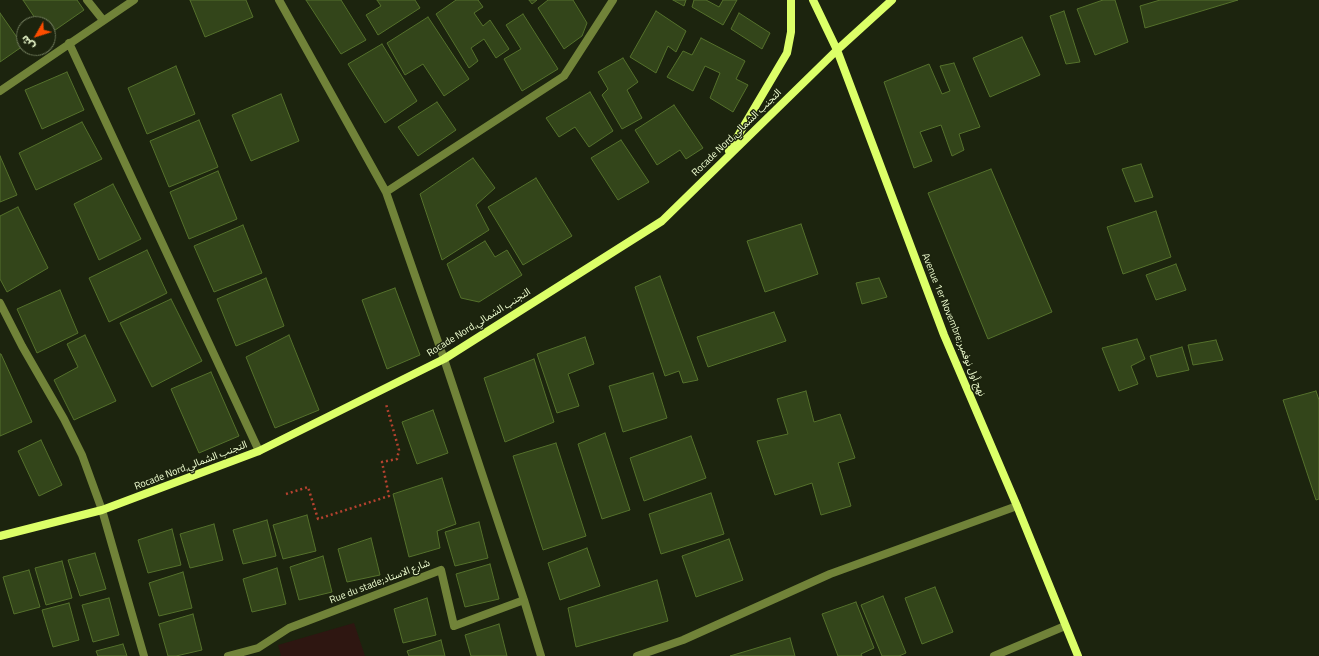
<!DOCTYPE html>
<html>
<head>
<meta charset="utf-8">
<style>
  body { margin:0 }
  #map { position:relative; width:1319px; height:656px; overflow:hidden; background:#1c240e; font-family:"Titillium Web","Noto Sans Arabic",sans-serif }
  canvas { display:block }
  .north { position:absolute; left:16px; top:16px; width:40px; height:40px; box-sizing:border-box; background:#1c240e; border:1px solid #717c5c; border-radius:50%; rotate:231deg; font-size:11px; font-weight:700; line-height:16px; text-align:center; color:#f0ffd1 }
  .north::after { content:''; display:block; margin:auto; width:14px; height:18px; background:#fc4d00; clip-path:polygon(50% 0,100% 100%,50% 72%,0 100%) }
</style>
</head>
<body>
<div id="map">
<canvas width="1319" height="656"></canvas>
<div class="north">ش</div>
</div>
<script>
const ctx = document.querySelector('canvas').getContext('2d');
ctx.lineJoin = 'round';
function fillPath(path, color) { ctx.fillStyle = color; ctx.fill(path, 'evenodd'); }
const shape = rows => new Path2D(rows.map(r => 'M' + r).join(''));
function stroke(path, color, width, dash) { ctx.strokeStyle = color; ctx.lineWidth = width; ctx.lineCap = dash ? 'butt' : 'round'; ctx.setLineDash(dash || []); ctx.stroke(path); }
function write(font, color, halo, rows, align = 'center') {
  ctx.font = font + ' "Titillium Web","Noto Sans Arabic",sans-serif'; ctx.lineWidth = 3; ctx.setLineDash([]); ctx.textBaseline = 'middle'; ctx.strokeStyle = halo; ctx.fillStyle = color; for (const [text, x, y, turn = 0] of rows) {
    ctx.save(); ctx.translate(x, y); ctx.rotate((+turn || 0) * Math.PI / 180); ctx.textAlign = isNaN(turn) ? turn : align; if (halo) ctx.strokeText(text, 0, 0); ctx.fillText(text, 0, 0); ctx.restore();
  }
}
const green = shape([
  [354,623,365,656,281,656,278,645]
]);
const building = shape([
  [23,0,77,0,84,10,48,35,48,24,39,24,23,0],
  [190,0,246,0,253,17,205,37,190,0],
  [306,0,341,0,366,40,341,54,306,0],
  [377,0,415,0,420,8,378,35,366,15,381,6,377,0],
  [456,0,478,0,483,7,474,13,483,26,490,20,509,49,496,58,484,39,471,48,478,61,469,68,436,14,456,0],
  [529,0,537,0,532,4,529,0],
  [548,0,573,0,587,23,582,36,564,49,538,8,548,0],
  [673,0,686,0,684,6,673,0],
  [694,0,706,0,719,7,723,0,737,0,723,25,692,7,694,0],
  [1103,0,1115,0,1128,42,1095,55,1077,9,1103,0],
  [1160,0,1238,0,1145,28,1140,6,1160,0],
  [656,11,686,31,676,52,668,46,656,73,630,57,656,11],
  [1064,11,1080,62,1066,64,1050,16,1064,11],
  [0,13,23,46,0,62,0,13],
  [739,13,770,33,762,49,731,29,739,13],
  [523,14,558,69,522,91,504,59,521,49,506,25,523,14],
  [428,17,469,79,444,96,423,64,405,75,387,43,428,17],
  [1022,37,1040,75,990,97,973,58,1022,37],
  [701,38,745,61,736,79,748,85,733,112,710,98,720,73,705,66,693,91,667,77,683,51,692,55,701,38],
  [382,44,417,101,385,123,348,64,382,44],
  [623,58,638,82,627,90,642,118,622,129,602,95,608,89,598,72,623,58],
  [954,63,980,127,959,134,964,150,952,156,941,125,920,132,932,161,914,168,884,82,929,64,942,94,950,91,940,66,954,63],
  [176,66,195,114,147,134,128,88,176,66],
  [67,72,84,110,42,129,25,90,67,72],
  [590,92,613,131,589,147,575,127,559,137,546,118,590,92],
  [281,94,299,141,251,161,232,115,281,94],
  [437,102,456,130,418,156,398,127,437,102],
  [674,105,703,148,686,159,680,150,657,165,635,130,674,105],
  [199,120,218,167,169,187,150,141,199,120],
  [82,122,102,159,36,190,19,153,82,122],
  [621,140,649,182,618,200,591,158,621,140],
  [0,156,17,195,0,202,0,156],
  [473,158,495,188,476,205,489,230,442,260,420,194,473,158],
  [1141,164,1153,197,1135,202,1122,169,1141,164],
  [991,169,1052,312,988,339,928,193,991,169],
  [218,171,237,219,189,239,170,192,218,171],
  [536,178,572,236,523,265,488,207,536,178],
  [113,184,141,239,99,260,74,204,113,184],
  [18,207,48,268,7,292,0,279,0,216,18,207],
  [1156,211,1171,257,1123,274,1107,227,1156,211],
  [801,224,818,274,765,292,747,241,801,224],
  [243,225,262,273,214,292,194,246,243,225],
  [485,241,495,257,507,250,522,275,479,302,461,298,447,264,485,241],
  [147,250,167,293,109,322,89,278,147,250],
  [1176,264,1186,290,1156,300,1146,275,1176,264],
  [660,276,698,380,683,383,679,371,665,376,635,287,660,276],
  [266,278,284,326,236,346,217,299,266,278],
  [879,278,887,297,862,304,856,283,879,278],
  [395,288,420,355,387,369,362,300,395,288],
  [60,290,78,333,37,353,17,309,60,290],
  [171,299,202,361,152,387,120,323,171,299],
  [774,312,786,341,708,367,697,337,774,312],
  [85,335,116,401,74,420,54,380,78,367,67,344,85,335],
  [289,335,319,410,275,428,246,357,289,335],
  [585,337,594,364,568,374,579,406,557,413,537,354,585,337],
  [1137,339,1145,359,1131,366,1138,384,1119,391,1102,348,1137,339],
  [1216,340,1223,360,1193,365,1188,345,1216,340],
  [1182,347,1189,370,1157,377,1150,356,1182,347],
  [0,354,1,354,32,422,0,436,0,354],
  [534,359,554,422,505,442,484,378,534,359],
  [211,372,239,436,199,453,171,389,211,372],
  [653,373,667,418,623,432,609,386,653,373],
  [806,391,814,422,840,414,855,458,838,463,851,506,821,515,812,483,775,495,757,441,788,434,777,399,806,391],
  [1316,391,1319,400,1319,499,1316,500,1283,400,1316,391],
  [433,410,448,453,417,464,402,422,433,410],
  [605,433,630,510,602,519,578,444,605,433],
  [691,436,706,478,644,501,630,458,691,436],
  [41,440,62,485,39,496,18,451,41,440],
  [556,443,586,536,543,550,513,456,556,443],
  [442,478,456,524,437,531,440,548,409,557,393,494,442,478],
  [711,493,724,534,661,554,649,514,711,493],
  [307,515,316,551,283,559,273,525,307,515],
  [267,520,276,556,243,564,233,530,267,520],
  [479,522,488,558,455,566,445,532,479,522],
  [214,524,223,560,190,568,180,534,214,524],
  [172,529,181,565,148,573,138,540,172,529],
  [371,538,380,575,347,582,338,549,371,538],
  [729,539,743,580,696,597,682,556,729,539],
  [587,548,600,586,560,600,548,563,587,548],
  [95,553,106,589,80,596,68,560,95,553],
  [323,556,332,592,299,600,290,567,323,556],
  [62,561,72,598,46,605,35,568,62,561],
  [490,564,499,599,465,607,456,574,490,564],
  [277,568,286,604,252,612,243,579,277,568],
  [29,570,40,607,14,614,3,577,29,570],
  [183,572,192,608,159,616,149,583,183,572],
  [657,580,668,621,576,647,568,608,657,580],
  [935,587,953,632,922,644,905,598,935,587],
  [883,596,906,653,899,656,882,656,861,605,883,596],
  [109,598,119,635,93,642,82,605,109,598],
  [427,598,436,635,403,643,394,609,427,598],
  [856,602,874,648,861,654,862,656,838,656,822,614,856,602],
  [69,603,79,640,53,647,42,610,69,603],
  [193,614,202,650,176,656,168,656,159,624,193,614],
  [499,624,507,656,471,656,465,635,499,624],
  [790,638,795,656,730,656,790,638],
  [441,640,445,656,409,656,407,651,441,640],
  [123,644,127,656,98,656,96,651,123,644]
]);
const path = shape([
  [286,494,308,487,318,519,389,496,382,462,397,459,399,450,386,404]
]);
const lane = shape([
  [87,0,103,20]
]);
const street = shape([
  [279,0,386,192,444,359,524,600,541,656],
  [69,43,259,451],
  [0,91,134,0],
  [386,192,564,76,613,0],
  [0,303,22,346,64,419,82,455,102,510,144,656],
  [228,656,258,648,289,628,441,570,454,626,524,600],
  [637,656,683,640,830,574,1017,506],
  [994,656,1065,626]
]);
const secondary = shape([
  [813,0,837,50,944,335,1017,506,1078,656],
  [729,151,787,53,791,32,791,0],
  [0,536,102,510,259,451,444,359,662,221,837,50,892,0]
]);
const streetNames = [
  ["Rocade Nord,التجنب الشمالي",737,133,-44],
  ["Rocade Nord,التجنب الشمالي",479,323,-32],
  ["Avenue 1er Novembre;نهج أول نوفمبر",953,325,68],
  ["Rocade Nord,التجنب الشمالي",191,466,-21],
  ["Rue du stade;شارع الاستاد",380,582,-21]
];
fillPath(green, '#2e1611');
fillPath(building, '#33451a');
stroke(building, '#55712c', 1);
stroke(path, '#b5422f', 2.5, [2, 3]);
stroke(lane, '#718339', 8);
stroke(street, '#718339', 8);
stroke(secondary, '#dcff68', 8);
write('10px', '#f0ffd1', '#1c240e', streetNames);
</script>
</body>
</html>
